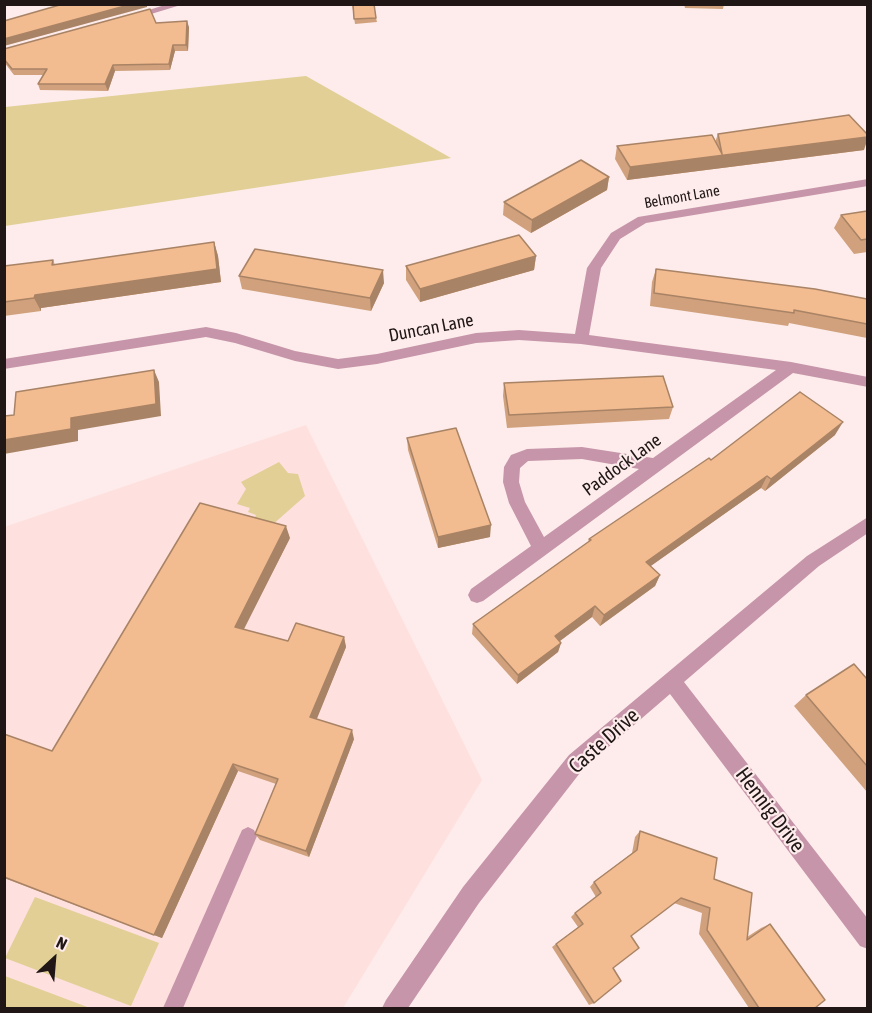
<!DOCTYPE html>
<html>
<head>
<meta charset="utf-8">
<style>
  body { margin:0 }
  #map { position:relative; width:872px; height:1013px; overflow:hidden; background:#fdeceb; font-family:"Asap Condensed",sans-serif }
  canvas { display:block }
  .frame { position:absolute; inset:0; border:6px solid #1f1615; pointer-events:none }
  .north { position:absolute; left:24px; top:929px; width:60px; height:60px; -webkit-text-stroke:4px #fdeceb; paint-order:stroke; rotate:26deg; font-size:16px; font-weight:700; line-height:24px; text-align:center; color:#1f1615 }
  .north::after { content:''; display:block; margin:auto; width:21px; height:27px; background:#1f1615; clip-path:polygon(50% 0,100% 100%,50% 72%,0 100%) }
</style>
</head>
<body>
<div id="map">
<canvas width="872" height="1013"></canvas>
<div class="frame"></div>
<div class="north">N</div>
</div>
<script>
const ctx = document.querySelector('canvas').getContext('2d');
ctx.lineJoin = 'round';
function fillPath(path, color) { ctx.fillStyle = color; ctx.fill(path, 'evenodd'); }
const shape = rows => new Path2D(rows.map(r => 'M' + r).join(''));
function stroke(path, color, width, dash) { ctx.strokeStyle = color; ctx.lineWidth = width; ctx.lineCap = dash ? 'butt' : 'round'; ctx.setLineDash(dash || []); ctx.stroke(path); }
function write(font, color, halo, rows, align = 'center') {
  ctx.font = font + ' "Asap Condensed",sans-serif'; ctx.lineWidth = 4.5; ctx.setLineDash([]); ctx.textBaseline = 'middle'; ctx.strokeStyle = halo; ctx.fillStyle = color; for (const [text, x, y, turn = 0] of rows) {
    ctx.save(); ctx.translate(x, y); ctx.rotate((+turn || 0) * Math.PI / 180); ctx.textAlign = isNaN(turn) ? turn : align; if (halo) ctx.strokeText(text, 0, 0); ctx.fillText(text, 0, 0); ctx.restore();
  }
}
const built = shape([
  [306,425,482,780,343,1008,5,1008,4,527]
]);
const green = shape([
  [306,76,451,158,5,226,5,107],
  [279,462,288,473,298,474,305,496,271,526,253,521,256,515,248,512,250,508,237,504,246,489,241,482],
  [35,897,159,943,131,1006,5,958],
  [5,976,90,1008,5,1008]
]);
const service = shape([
  [248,827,254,830,257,836,183,1008,163,1008,242,830,248,827]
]);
const minor = shape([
  [168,4,184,4,128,21,123,18,168,4],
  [868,179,868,186,646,223,620,239,601,268,589,335,791,362,868,377,868,387,793,373,483,601,477,603,471,601,468,595,471,589,531,546,509,503,503,482,504,467,511,455,527,449,582,447,653,458,776,370,581,344,519,340,476,343,377,364,338,369,295,361,235,343,206,337,4,369,4,359,206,327,236,333,295,351,338,359,377,354,476,333,519,330,575,334,587,268,611,233,638,217,868,179],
  [582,459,639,469,544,537,525,502,519,482,520,468,528,461,582,459],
  [868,517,868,533,819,566,684,682,868,919,868,949,860,946,670,694,583,769,479,903,408,1008,382,1008,386,1000,463,887,569,755,807,556,868,517]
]);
const wall = shape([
  [352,4,376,18,377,22,355,24],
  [684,4,724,4,723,9,685,8],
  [156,23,189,27,188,51,175,51,170,70,115,71,108,91,40,90,38,84,43,75,14,75,4,62,4,49],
  [718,134,864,150,627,180,615,159,617,146,715,142],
  [609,177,607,190,531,233,503,215,504,202],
  [867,211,867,252,854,254,834,228,841,215],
  [214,242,218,256,221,282,41,308,41,311,4,316,4,266,53,260,55,265],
  [536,256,534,270,420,302,406,280,406,266],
  [656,269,867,299,867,338,789,323,788,326,650,306,652,282],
  [239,276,384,283,371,311,242,289],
  [504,383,673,407,669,419,507,428,503,396],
  [835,435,765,491,761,488,650,566,660,575,655,586,600,626,592,617,560,641,561,643,558,652,517,684,472,634,473,624,588,542,589,539,711,460],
  [407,438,490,537,438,548,408,450],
  [290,538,243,629,288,641,344,637,346,647,316,719,354,739,309,857,260,840,255,834,276,784,238,771,162,938,4,878,4,734,52,751],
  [867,679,867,792,794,706,806,695],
  [640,831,714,879,747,937,761,928,770,924,815,1008,749,1008,699,934,702,913,674,903,631,936,594,1003,589,1005,552,947,578,927,571,917,575,913,596,897,590,887,594,882,632,853,635,837]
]);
const shadedWall = shape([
  [132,4,147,4,147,7,4,46,4,39],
  [187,21,189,27,188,51,186,45],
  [173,45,175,51,170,70,169,64],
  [113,65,115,71,108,91,105,84],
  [867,137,867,141,864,150,627,180,630,167],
  [609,177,607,190,531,233,532,220],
  [214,242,218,256,221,282,41,308,41,311,34,298,35,295],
  [536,256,534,270,420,302,420,289],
  [383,270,384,283,371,311,370,298],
  [154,370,159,382,161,416,78,430,78,441,4,454,4,440],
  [843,422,835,435,765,491,771,479],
  [767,476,761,488,641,573,646,562],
  [491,525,490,537,438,548,438,537],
  [286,526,290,538,240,637,235,627],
  [660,575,655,586,600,626,604,615],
  [595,606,592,617,553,646,555,636],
  [344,637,346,647,314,726,310,717],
  [561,643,558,652,517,684,518,675],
  [352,730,354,739,309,857,306,851],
  [233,764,238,771,162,938,154,935]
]);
const building = shape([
  [63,4,132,4,4,39,4,21,63,4],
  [353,4,374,4,376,18,354,19,353,4],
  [150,9,156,23,187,21,186,45,173,45,169,64,113,65,105,84,38,84,47,69,12,69,4,59,4,49,150,9],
  [849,115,867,134,867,137,630,167,617,146,712,135,722,154,718,134,849,115],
  [581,160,609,177,532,220,504,202,581,160],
  [867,211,867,239,861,240,841,215,867,211],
  [519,235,536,256,420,289,406,266,519,235],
  [214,242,217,269,35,295,34,298,4,302,4,266,53,260,52,265,214,242],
  [255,249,383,270,370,298,239,276,255,249],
  [656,269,815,289,867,299,867,324,794,310,794,313,654,293,656,269],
  [154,370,156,404,71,418,71,429,4,440,4,416,14,415,16,392,154,370],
  [663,376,673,407,509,415,504,383,663,376],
  [800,392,843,422,771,479,767,476,646,562,660,575,604,615,595,606,555,636,561,643,518,675,473,624,591,540,589,539,709,458,711,460,800,392],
  [456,428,491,525,438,537,407,438,456,428],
  [200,503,286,526,235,627,288,641,296,623,344,637,310,717,352,730,306,851,255,834,278,779,233,764,154,935,4,877,4,734,52,751,200,503],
  [854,664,867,679,867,766,806,695,854,664],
  [640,831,717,858,714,879,752,893,747,940,770,924,825,1000,815,1008,759,1008,707,930,710,908,681,898,631,936,639,948,613,968,621,981,594,1003,556,944,583,924,575,913,601,893,594,882,637,850,640,831]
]);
const farStreetnames = [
  ["Belmont Lane",682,197,-10]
];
const streetNames = [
  ["Duncan Lane",431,328,-11],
  ["Paddock Lane",622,465,-36]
];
const nearStreetnames = [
  ["Caste Drive",604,741,-42],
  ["Hennig Drive",770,810,53]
];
fillPath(built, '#fee1de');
fillPath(green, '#e1cf96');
fillPath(service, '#c695aa');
fillPath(minor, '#c695aa');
fillPath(wall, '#d0a17c');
fillPath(shadedWall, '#a98365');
fillPath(building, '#f2bb90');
stroke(building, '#a98365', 1.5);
write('15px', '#1f1615', '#fdeceb', farStreetnames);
write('18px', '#1f1615', '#fdeceb', streetNames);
write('21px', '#1f1615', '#fdeceb', nearStreetnames);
</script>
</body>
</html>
